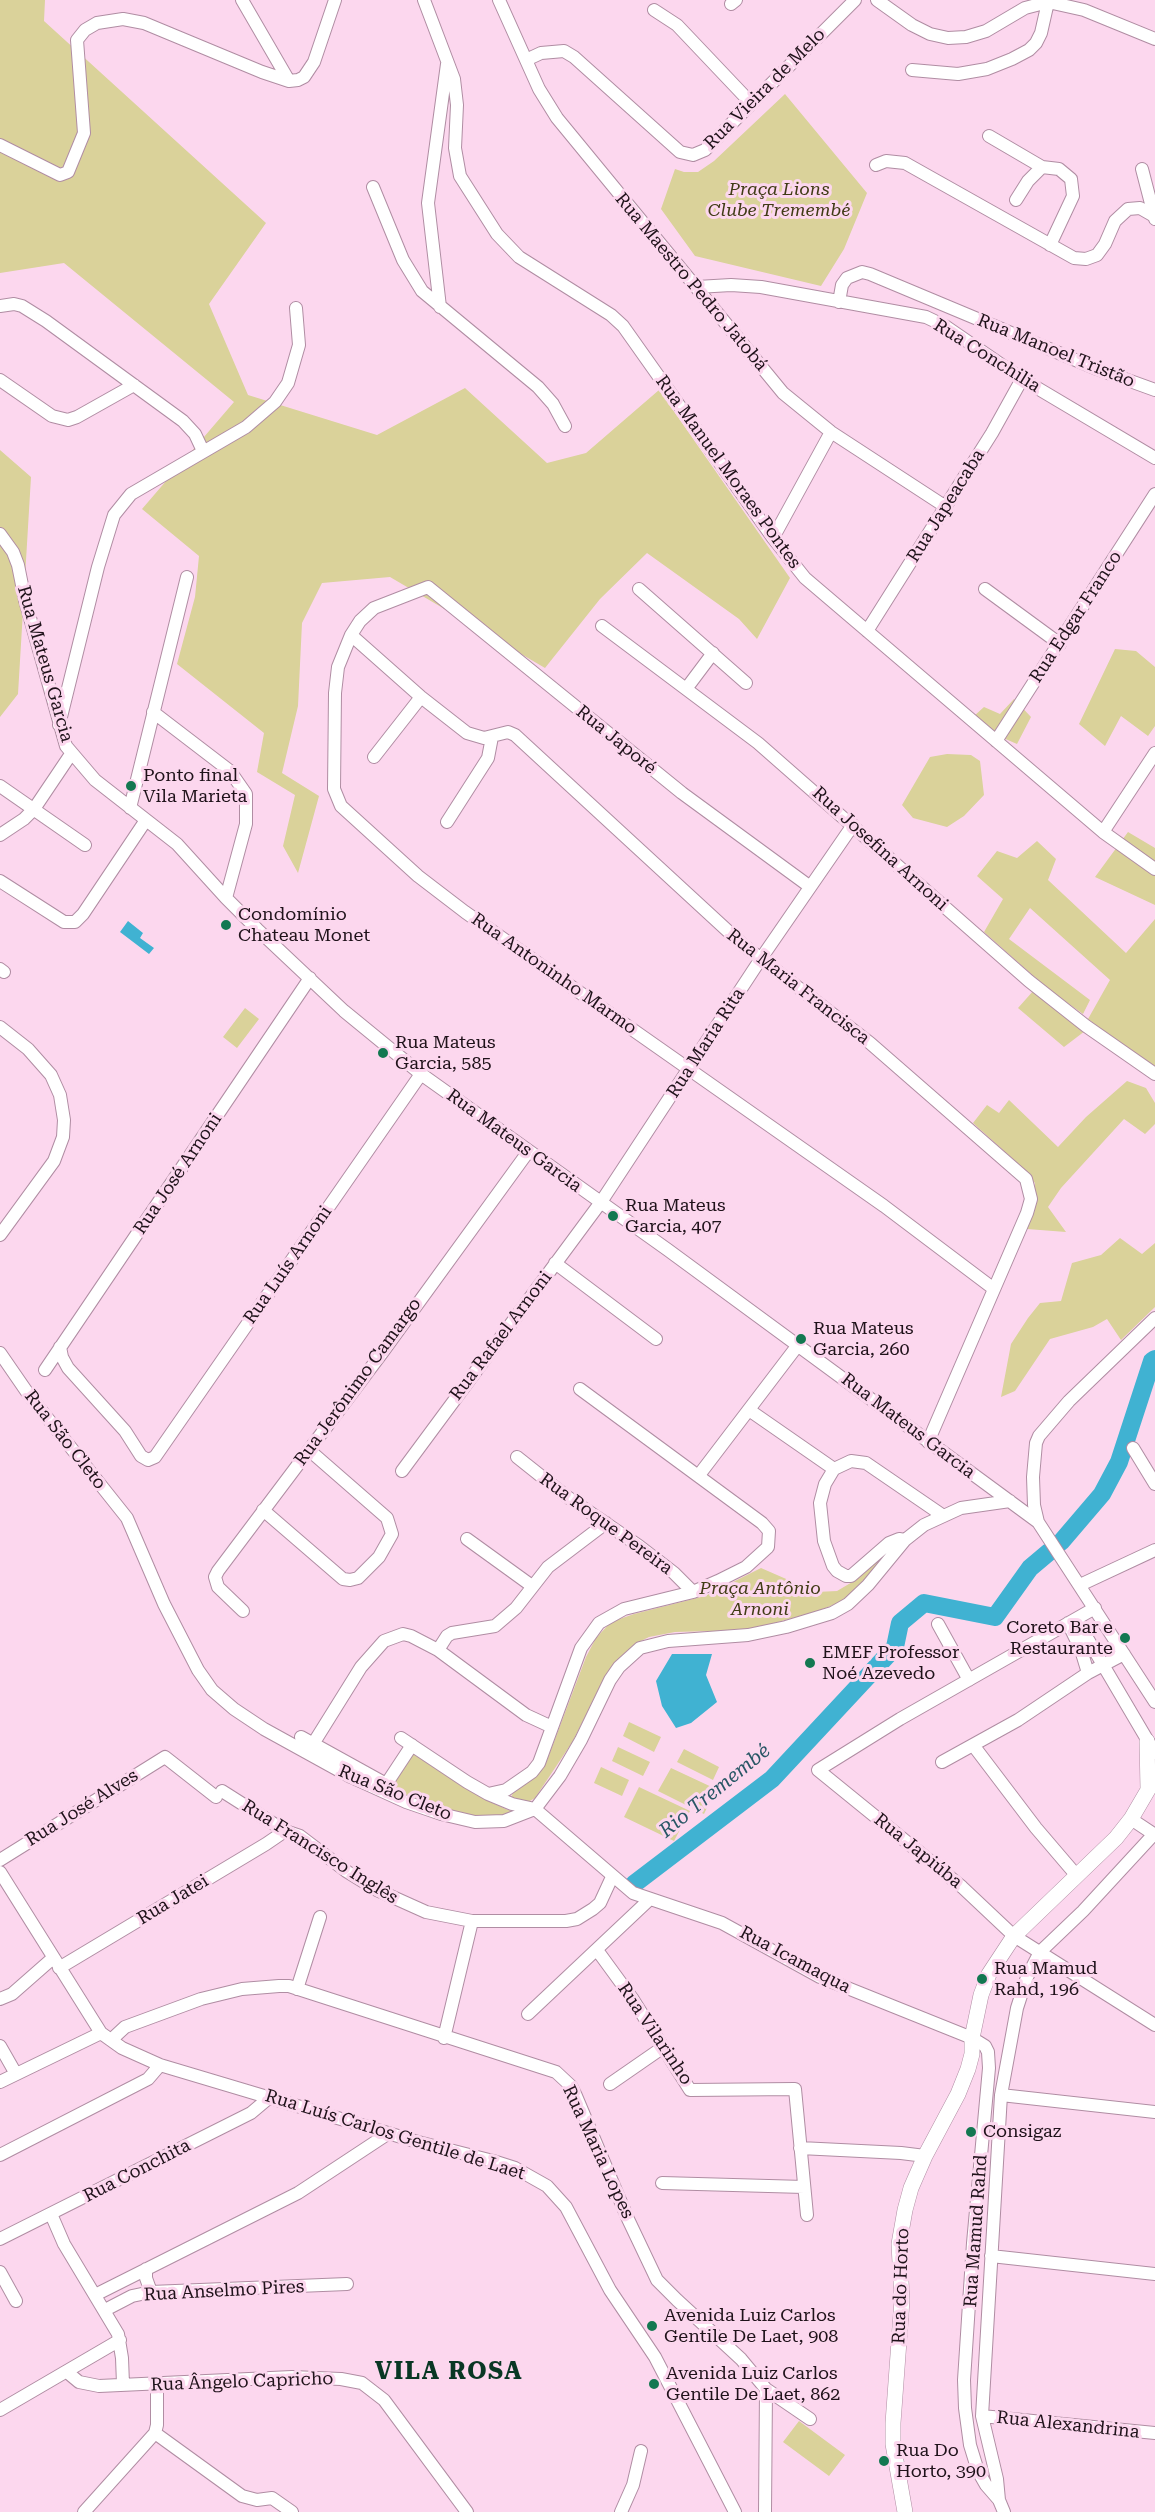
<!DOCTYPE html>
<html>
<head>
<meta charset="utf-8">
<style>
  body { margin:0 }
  canvas { display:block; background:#fcd7ee }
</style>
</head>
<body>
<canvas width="1155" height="2512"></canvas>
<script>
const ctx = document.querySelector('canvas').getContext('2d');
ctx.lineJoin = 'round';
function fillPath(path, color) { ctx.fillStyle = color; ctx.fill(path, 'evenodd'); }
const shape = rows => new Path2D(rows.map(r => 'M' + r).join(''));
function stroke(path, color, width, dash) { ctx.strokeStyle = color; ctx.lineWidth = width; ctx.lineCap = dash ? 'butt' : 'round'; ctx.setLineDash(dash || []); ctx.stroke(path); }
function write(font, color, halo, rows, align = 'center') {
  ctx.font = font + ' "Roboto Serif",serif'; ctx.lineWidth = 6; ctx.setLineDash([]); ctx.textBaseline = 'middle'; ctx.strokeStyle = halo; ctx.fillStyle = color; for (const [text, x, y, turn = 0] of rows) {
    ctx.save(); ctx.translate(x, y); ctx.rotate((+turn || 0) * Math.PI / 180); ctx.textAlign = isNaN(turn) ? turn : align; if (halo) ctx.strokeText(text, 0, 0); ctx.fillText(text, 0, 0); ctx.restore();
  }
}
const green = shape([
  [0,0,45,0,44,21,266,223,209,304,248,395,377,435,465,388,547,463,586,453,659,390,790,578,757,639,739,619,647,553,600,599,545,668,390,577,322,583,302,623,298,706,282,773,319,796,298,873,283,846,295,795,257,772,264,733,177,664,195,597,199,556,142,509,234,402,64,263,0,273],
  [785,94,867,193,844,249,821,286,695,256,661,209,675,169,684,172,698,172,714,161],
  [0,450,31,477,18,694,0,717],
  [1115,649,1136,651,1155,667,1155,726,1148,736,1121,716,1105,746,1079,724],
  [1014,699,1031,717,1017,744,994,734,974,716,984,707,1000,714],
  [947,754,971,755,980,761,984,795,964,816,947,827,913,818,902,805,930,757],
  [1128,832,1155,848,1155,905,1095,877],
  [1037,841,1056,859,1048,880,1126,953,1155,919,1155,1071,1088,1019,1110,980,1030,908,1009,939,1090,1000,1083,1014,1048,989,984,932,1003,899,977,876,997,851,1017,858],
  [1034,990,1085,1031,1064,1047,1018,1008],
  [245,1008,259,1019,237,1048,223,1037],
  [1127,1081,1146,1088,1155,1103,1155,1124,1145,1134,1124,1119,1061,1188,1048,1207,1066,1232,1027,1229,1035,1183,1014,1160,973,1123,987,1105,999,1113,1009,1100,1058,1147,1086,1117],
  [1120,1238,1142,1254,1155,1243,1155,1307,1121,1340,1107,1319,1093,1327,1050,1339,1015,1391,1001,1397,1011,1344,1028,1318,1040,1303,1061,1301,1072,1263,1101,1255],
  [898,1542,848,1599,818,1611,749,1630,675,1632,649,1637,639,1642,617,1661,605,1676,573,1741,535,1798,528,1802,517,1801,511,1797,513,1793,534,1778,546,1763,586,1657,596,1638,611,1622,634,1614,705,1596,761,1568,816,1592,837,1591,854,1581],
  [629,1722,661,1737,654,1752,623,1736],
  [618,1747,650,1762,643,1776,612,1761],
  [684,1749,719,1767,713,1780,677,1762],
  [413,1754,484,1799,508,1810,518,1812,501,1815,468,1815,399,1793,392,1788,393,1782],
  [601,1767,629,1780,622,1796,594,1783],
  [671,1768,716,1789,704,1814,658,1791],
  [639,1787,690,1811,674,1841,624,1817],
  [799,2421,845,2455,829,2476,783,2442]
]);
const water = shape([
  [128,921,143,933,140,938,154,948,149,954,120,932],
  [672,1654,712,1654,706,1675,717,1702,691,1723,676,1728,662,1706,656,1681]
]);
const river = shape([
  [1061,1542,1102,1494,1119,1462,1152,1361,1155,1359],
  [634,1884,772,1779,895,1647,900,1623,924,1603,995,1617,1030,1568,1049,1552]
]);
const minor = shape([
  [242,0,289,81],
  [424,0,454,79,457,105,455,148,460,176,497,234,519,257,611,315,623,326,773,538,805,578,1103,832,1155,869],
  [499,0,539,89,557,118,783,393,831,432,946,507],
  [877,0,912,25,930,34,948,38,966,37,986,31,1025,8,1048,2,1084,10,1155,39],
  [731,4,736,0],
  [654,10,677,25,751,103],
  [526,60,541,53,564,51,574,57,680,152,693,155,705,150,855,0],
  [912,70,958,74,987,69,1012,59,1029,50,1036,43,1041,33,1048,2],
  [989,136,1042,167],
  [0,145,60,175,68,172,84,133,77,40,85,30,97,23,123,19,144,23,262,72,289,81,298,80,304,77,314,62,335,0],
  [876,165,886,161,905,163,1074,258,1086,259,1097,255,1105,244,1115,221,1128,209,1140,208,1154,216],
  [1142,169,1155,219],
  [373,187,403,260,422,291,538,387,553,404,565,426],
  [1016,200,1028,181,1042,167,1059,169,1071,179,1073,196,1050,245],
  [697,287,731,285,761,287,926,317,945,326,1022,379,1155,458],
  [839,302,842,285,847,278,862,272,870,274,1097,369,1155,390],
  [0,306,14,304,22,306,46,321,183,421,195,434,203,451],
  [440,307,428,203,447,64],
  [0,380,52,416,68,420,77,417,134,385],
  [0,534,13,552,18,565,25,600,66,746,95,780,177,844,226,898,257,929,344,1011,421,1074,668,1250,1038,1522,1155,1702],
  [773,538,831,432],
  [639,589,746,683],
  [985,589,1060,644],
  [602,626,758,743,1029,981,1086,1026,1155,1074],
  [867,631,992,433,1022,379],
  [351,635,421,697,467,733,484,738,508,732,515,735,743,945,870,1043,1026,1179,1031,1199,1027,1213,928,1442],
  [686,689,713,653],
  [153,712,230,771,246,794,246,824,226,898],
  [59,725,98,567,114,515,131,494,246,427,275,402,288,383,299,345,296,308],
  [996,741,1155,494],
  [374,757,421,697],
  [0,786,85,845],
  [130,808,187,577],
  [447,822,488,758,492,737],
  [1103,832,1155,753],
  [0,835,24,819,34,809,71,754],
  [0,881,64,922,75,922,83,914,146,820],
  [809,886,682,793,428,587,374,608,360,621,351,635,338,667,335,693,334,789,341,806,418,876,465,912,884,1206,994,1289],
  [0,969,4,972],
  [0,1027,28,1049,51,1075,60,1095,64,1120,63,1137,54,1161,0,1235],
  [555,1263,656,1339],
  [60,1347,62,1357,68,1368,125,1431,141,1456,148,1460,155,1457,421,1074],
  [0,1353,29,1395,127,1518,164,1604,198,1670,212,1690,234,1709,264,1729,351,1777,406,1802,441,1814,475,1822,504,1821,535,1809,560,1776,581,1740,610,1680,619,1667,640,1648,668,1641,748,1635,786,1627,832,1613,848,1604,868,1585,905,1540,924,1525,961,1508,1010,1501],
  [45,1370,310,978],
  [749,1410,834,1469],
  [1133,1448,1155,1484],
  [517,1457,566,1496,639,1546,674,1573,693,1592],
  [402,1471,601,1202,760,960,853,825],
  [699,1475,798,1345],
  [263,1510,343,1579,350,1580,358,1578,379,1557,392,1534,387,1518,309,1450],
  [1038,1522,1034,1505,1033,1477,1036,1443,1039,1436,1069,1401,1155,1318],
  [467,1539,532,1586],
  [905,1540,899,1539,889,1543,851,1576,846,1576,837,1571,833,1566,824,1541,820,1503,825,1484,834,1469,851,1461,866,1463,942,1515],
  [1080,1585,1155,1550],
  [1095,1608,900,1719,818,1770,962,1887,1014,1936,1155,2025],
  [243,1611,218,1587,215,1577,218,1571,382,1353,528,1152],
  [1076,1619,1155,1753],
  [1068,1623,1081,1650,1088,1673],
  [938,1624,969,1680],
  [438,1650,526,1715,552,1727],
  [301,1737,386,1784],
  [401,1738,467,1782,488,1794,506,1790,532,1772,539,1763,581,1648,599,1623,624,1609,693,1592,718,1581,746,1567,768,1547,769,1531,762,1523,580,1389],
  [313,1744,361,1667,384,1641,403,1634,411,1636,438,1650,447,1636,452,1633,495,1626,516,1608,548,1567,606,1523],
  [973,1745,1036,1828,1077,1876],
  [942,1762,1018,1720,1088,1673,1124,1654],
  [383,1789,412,1745],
  [222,1791,285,1831,300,1836,346,1871,377,1890,426,1912,472,1921,566,1921,577,1919,593,1909,600,1903,612,1877],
  [488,1794,512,1804,535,1809,633,1893,722,1923,820,1977,972,2038,985,2046,988,2052,989,2068,973,2243,964,2380,965,2408,970,2445,978,2471,986,2485,999,2500],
  [1131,1819,1155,1835],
  [0,1860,165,1757,216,1797],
  [0,1872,101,2033,122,2048,160,2065,418,2142,493,2161,515,2168,547,2186,566,2207,610,2290,655,2357,735,2512],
  [597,1950,632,1998,690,2090,795,2089,807,2215],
  [59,1968,266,1844,285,1831],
  [297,1989,320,1917],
  [0,1999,12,1994,53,1958],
  [528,2014,650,1899],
  [444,2038,472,1921],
  [111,2040,125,2027,201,1999,242,1989,279,1986,289,1986,556,2072,571,2086,576,2096,628,2219,657,2280,677,2300,741,2359,766,2389,765,2512],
  [0,2046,16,2074],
  [0,2082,101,2033],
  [610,2084,662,2048],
  [1001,2095,1155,2112],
  [800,2148,901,2153,925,2156],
  [0,2155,148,2079,160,2065],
  [662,2183,804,2187],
  [51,2214,64,2244,118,2334,122,2358,123,2384],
  [0,2239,251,2113,270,2097],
  [991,2256,1155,2274],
  [146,2269,146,2278,151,2292],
  [0,2272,16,2301],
  [95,2295,298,2193,389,2133],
  [105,2310,132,2296,151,2292,347,2284],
  [67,2372,79,2382,99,2386,292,2377,341,2379,362,2383,384,2400,467,2512],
  [766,2389,810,2419],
  [0,2410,120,2340],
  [982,2416,1155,2433],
  [155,2433,242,2496,257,2500,272,2498,292,2512],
  [84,2512,155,2433,157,2425,157,2384],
  [621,2512,633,2485,641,2451],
  [1004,2512,999,2500,997,2479,982,2416,1001,2095,1017,2008,1027,1977,1040,1952,1083,1911,1154,1834]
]);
const major = shape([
  [1147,1741,1148,1789],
  [905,2512,893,2444,893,2423,902,2300,899,2244,905,2210,911,2188,925,2156,958,2094,968,2069,972,2054,972,2038,981,1995,989,1974,1014,1936,1116,1838,1131,1819,1155,1778]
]);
const markers = [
  [131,786,6,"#137851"],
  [226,925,6,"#137851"],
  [383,1053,6,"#137851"],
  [613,1216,6,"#137851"],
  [801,1339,6,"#137851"],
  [1125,1638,6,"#137851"],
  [810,1663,6,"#137851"],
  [982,1979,6,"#137851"],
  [971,2132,6,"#137851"],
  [652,2326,6,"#137851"],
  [654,2384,6,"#137851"],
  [884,2461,6,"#137851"]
];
const streetNames = [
  ["Rua Vieira de Melo",765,89,-45],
  ["Rua Maestro Pedro Jatobá",691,282,50],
  ["Rua Manoel Tristão",1056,351,22],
  ["Rua Conchilia",987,356,32],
  ["Rua Manuel Moraes Pontes",728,472,54],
  ["Rua Japeacaba",946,506,-58],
  ["Rua Edgar Franco",1076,617,-57],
  ["Rua Mateus Garcia",45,664,74],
  ["Rua Japoré",616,740,39],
  ["Rua Josefina Arnoni",880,849,42],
  ["Rua Antoninho Marmo",554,974,35],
  ["Rua Maria Francisca",798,987,38],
  ["Rua Maria Rita",706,1043,-57],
  ["Rua Mateus Garcia",514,1141,36],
  ["Rua José Arnoni",178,1174,-56],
  ["Rua Luís Arnoni",288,1265,-55],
  ["Rua Rafael Arnoni",501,1336,-53],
  ["Rua Jerônimo Camargo",358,1382,-54],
  ["Rua Mateus Garcia",908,1426,37],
  ["Rua São Cleto",65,1440,52],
  ["Rua Roque Pereira",606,1524,36],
  ["Rua São Cleto",395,1793,22],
  ["Rua José Alves",82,1808,-32],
  ["Rua Japiúba",918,1851,39],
  ["Rua Francisco Inglês",320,1852,32],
  ["Rua Jatei",173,1900,-31],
  ["Rua Icamaqua",795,1960,28],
  ["Rua Vilarinho",655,2034,56],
  ["Rua Luís Carlos Gentile de Laet",395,2135,17],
  ["Rua Maria Lopes",598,2152,65],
  ["Rua Conchita",137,2171,-27],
  ["Rua Mamud Rahd",976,2231,-86],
  ["Rua do Horto",901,2286,-88],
  ["Rua Anselmo Pires",224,2291,-3],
  ["Rua Ângelo Capricho",242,2382,-2],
  ["Rua Alexandrina",1068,2425,6]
];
const parkNames = [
  ["Praça Lions",779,190],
  ["Clube Tremembé",779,211],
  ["Praça Antônio",760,1589],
  ["Arnoni",760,1610]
];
const poiNames = [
  ["Ponto final",143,776],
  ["Vila Marieta",143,797],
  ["Condomínio",238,915],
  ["Chateau Monet",238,936],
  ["Rua Mateus",395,1043],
  ["Garcia, 585",395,1064],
  ["Rua Mateus",625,1206],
  ["Garcia, 407",625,1227],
  ["Rua Mateus",813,1329],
  ["Garcia, 260",813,1350],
  ["Coreto Bar e",1113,1628,"right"],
  ["Restaurante",1113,1649,"right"],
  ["EMEF Professor",822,1653],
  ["Noé Azevedo",822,1674],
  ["Rua Mamud",994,1969],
  ["Rahd, 196",994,1990],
  ["Consigaz",983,2132],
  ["Avenida Luiz Carlos",664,2316],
  ["Gentile De Laet, 908",664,2337],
  ["Avenida Luiz Carlos",666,2374],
  ["Gentile De Laet, 862",666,2395],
  ["Rua Do",896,2451],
  ["Horto, 390",896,2472]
];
const waterNames = [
  ["Rio Tremembé",715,1791,-39]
];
const districtNames = [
  ["VILA ROSA",449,2372]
];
fillPath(green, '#dad29a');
fillPath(water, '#40b2d2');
stroke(river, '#40b2d2', 18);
stroke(minor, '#b08da3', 14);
stroke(major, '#b08da3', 16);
stroke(minor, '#fff', 12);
stroke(major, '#fff', 15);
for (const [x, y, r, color] of markers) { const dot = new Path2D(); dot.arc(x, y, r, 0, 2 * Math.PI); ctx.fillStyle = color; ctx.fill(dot); stroke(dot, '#fcd7ee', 2); }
write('18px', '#1f121a', '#fcd7ee', streetNames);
write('italic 18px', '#403b15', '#fcd7ee', parkNames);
write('18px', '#1f121a', '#fcd7ee', poiNames, 'left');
write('italic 20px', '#295766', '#fcd7ee', waterNames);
ctx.letterSpacing = '1.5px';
write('bold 24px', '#093724', '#fcd7ee', districtNames);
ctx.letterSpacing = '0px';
</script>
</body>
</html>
